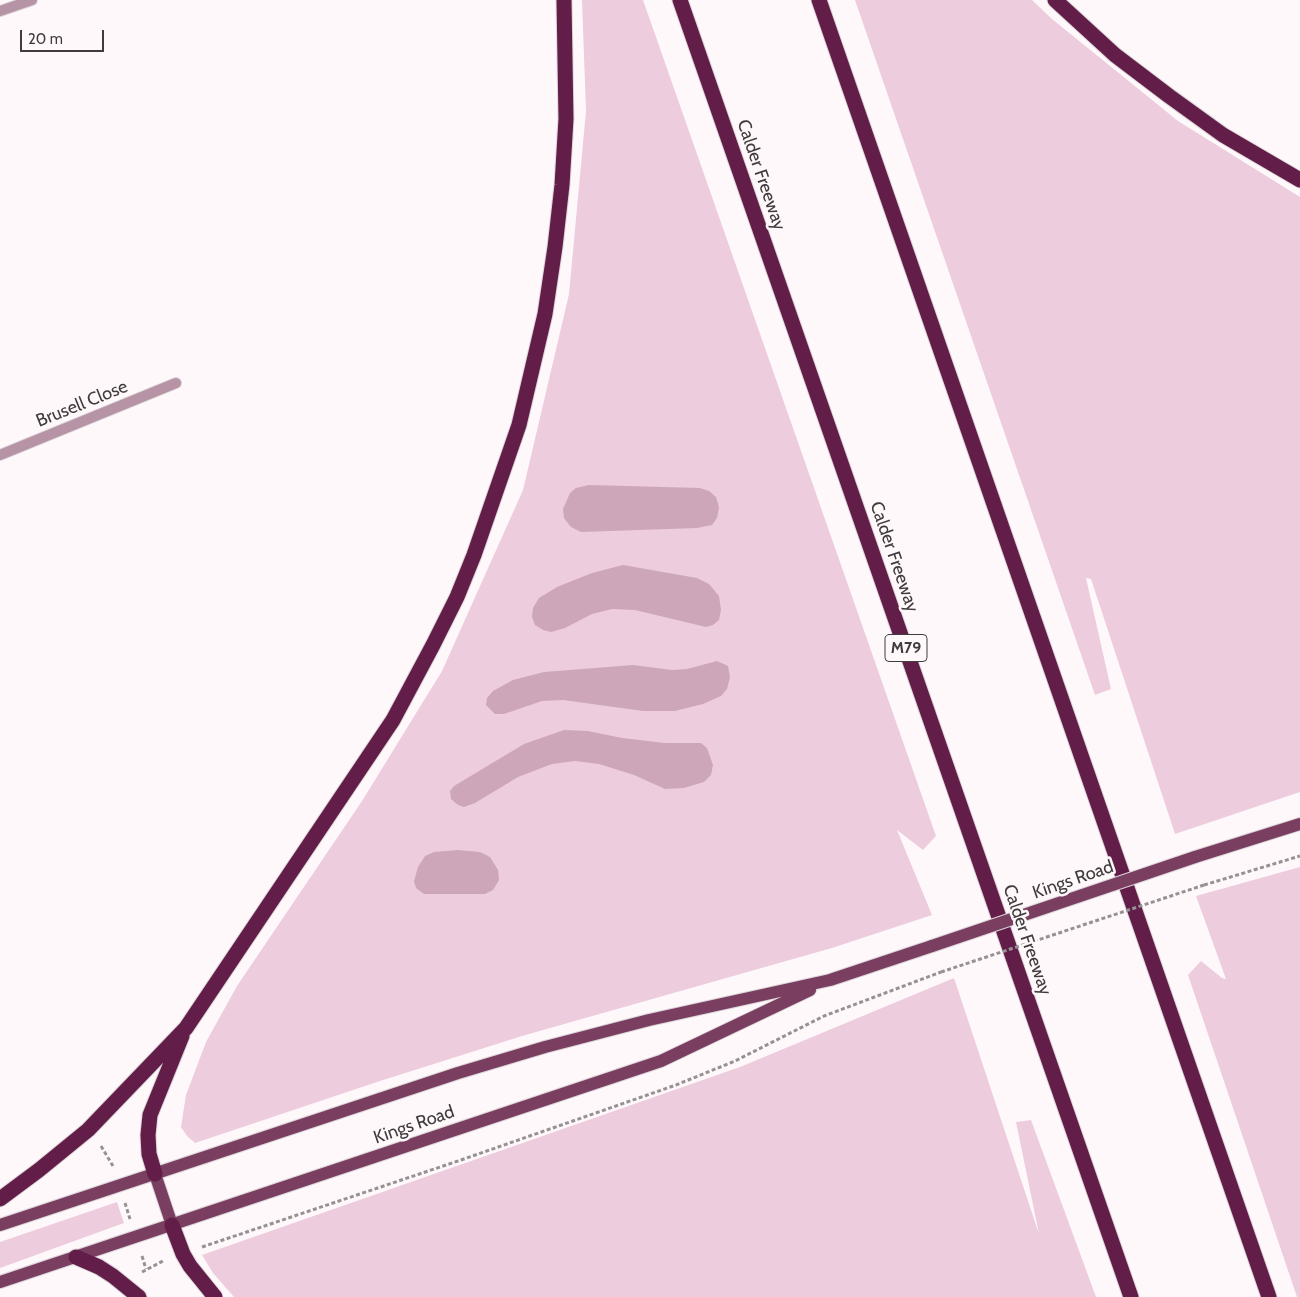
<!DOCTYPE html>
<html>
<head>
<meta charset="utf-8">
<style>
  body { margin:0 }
  #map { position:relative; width:1300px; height:1297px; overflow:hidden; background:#fff8fb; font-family:Cabin,sans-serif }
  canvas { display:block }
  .scale { position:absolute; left:20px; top:30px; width:84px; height:22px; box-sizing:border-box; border:2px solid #3f3c3d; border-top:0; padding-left:6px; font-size:15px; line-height:18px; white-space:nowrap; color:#3f3c3d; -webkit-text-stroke:4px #fff8fb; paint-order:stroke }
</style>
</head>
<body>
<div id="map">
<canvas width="1300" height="1297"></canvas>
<div class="scale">20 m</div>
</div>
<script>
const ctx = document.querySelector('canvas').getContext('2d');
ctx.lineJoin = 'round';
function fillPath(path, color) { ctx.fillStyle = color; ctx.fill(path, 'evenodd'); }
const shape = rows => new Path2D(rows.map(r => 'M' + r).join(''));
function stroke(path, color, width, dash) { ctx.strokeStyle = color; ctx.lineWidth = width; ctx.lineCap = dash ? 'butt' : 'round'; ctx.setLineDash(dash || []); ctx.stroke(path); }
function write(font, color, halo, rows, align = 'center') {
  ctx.font = font + ' Cabin,sans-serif'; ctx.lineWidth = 5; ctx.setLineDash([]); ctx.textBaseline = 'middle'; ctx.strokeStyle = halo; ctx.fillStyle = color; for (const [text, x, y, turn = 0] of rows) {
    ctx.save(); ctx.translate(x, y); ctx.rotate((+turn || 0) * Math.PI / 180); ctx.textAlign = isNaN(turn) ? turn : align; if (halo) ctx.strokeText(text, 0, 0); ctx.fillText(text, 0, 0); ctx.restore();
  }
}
const green = shape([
  [582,0,643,0,936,836,923,850,897,830,932,915,832,948,522,1036,380,1081,195,1143,187,1136,181,1127,186,1095,206,1042,237,986,362,801,442,671,523,490,569,294,586,111],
  [855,0,1032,0,1052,19,1178,121,1300,197,1300,792,1175,834,1091,579,1086,578,1111,689,1095,695],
  [1300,867,1300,1297,1297,1297,1188,975,1201,961,1222,978,1226,979,1196,896],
  [954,978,1039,1234,1016,1122,1031,1120,1096,1297,234,1297,213,1273,202,1255,740,1067],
  [117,1202,124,1223,0,1268,0,1242]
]);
const forest = shape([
  [589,485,700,488,709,491,716,497,719,507,717,518,712,525,697,528,581,532,571,527,564,518,563,509,570,493,576,488],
  [623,565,697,578,709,584,719,596,721,610,719,620,713,625,706,627,635,610,612,609,592,614,565,628,551,632,543,630,535,625,532,617,533,608,539,598,557,587,592,573],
  [717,661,728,666,730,677,727,689,721,696,703,704,675,711,643,711,563,700,542,701,504,714,495,714,486,705,487,698,493,691,513,680,544,672,633,665,672,670,687,669],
  [564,730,588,731,622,738,665,743,701,743,707,748,713,765,711,775,704,782,684,788,665,789,634,775,599,764,575,761,552,764,518,777,475,803,464,807,458,805,451,799,450,791,454,786,524,744],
  [458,850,480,852,490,857,498,870,499,880,493,890,485,894,424,894,416,888,414,881,418,867,425,856,434,852]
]);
const path = shape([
  [1204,885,1300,856],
  [101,1146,113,1166],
  [125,1203,130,1219],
  [202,1247,461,1160,676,1085,735,1061,824,1016,941,972],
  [142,1256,146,1269],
  [142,1272,163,1261]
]);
const street = shape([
  [0,11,32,0],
  [0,455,176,383]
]);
const primary = shape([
  [1195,857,1300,824],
  [155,1174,172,1225],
  [0,1225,458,1073,545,1047,649,1020,830,980,932,946],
  [0,1282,661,1061,810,990]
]);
const highway = shape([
  [680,0,1131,1297],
  [819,0,1269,1297],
  [1055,0,1115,55,1169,96,1223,135,1300,180],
  [155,1174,149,1154,148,1135,150,1115,182,1036],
  [0,1199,39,1170,88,1130,186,1028,393,720,433,645,457,597,474,555,519,425,545,314,555,247,562,185,566,119,564,0],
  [172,1225,183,1254,190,1266,215,1297],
  [76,1257,99,1267,113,1276,139,1297]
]);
const pathBridge = shape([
  [941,972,1204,885]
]);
const primaryBridge = shape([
  [932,946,1195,857]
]);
const shields = [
  [906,648,42]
];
const shieldNames = [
  ["M79",906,648]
];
const streetNames = [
  ["Calder Freeway",761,175,71],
  ["Brusell Close",82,404,-22],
  ["Calder Freeway",894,557,71],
  ["Kings Road",1073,880,-19],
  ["Calder Freeway",1027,940,71],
  ["Kings Road",414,1125,-19]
];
fillPath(green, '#edccdd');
fillPath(forest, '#cda6ba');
stroke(street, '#dcd6d9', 12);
stroke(primary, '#dcd6d9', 14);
stroke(highway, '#dcd6d9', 17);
stroke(path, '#969294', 3, [4, 2.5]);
stroke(street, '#b793a6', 10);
stroke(primary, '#7a3e61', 12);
stroke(highway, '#631d49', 15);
stroke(primaryBridge, '#dcd6d9', 14, []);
stroke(pathBridge, '#969294', 3, [4, 2.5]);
stroke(primaryBridge, '#7a3e61', 12);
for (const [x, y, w] of shields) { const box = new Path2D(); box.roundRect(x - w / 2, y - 13.5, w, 27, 4); ctx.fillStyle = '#fff8fb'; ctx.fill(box); stroke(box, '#3f3c3d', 1); }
write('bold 16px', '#3f3c3d', null, shieldNames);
write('18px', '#3f3c3d', '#fff8fb', streetNames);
</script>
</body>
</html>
